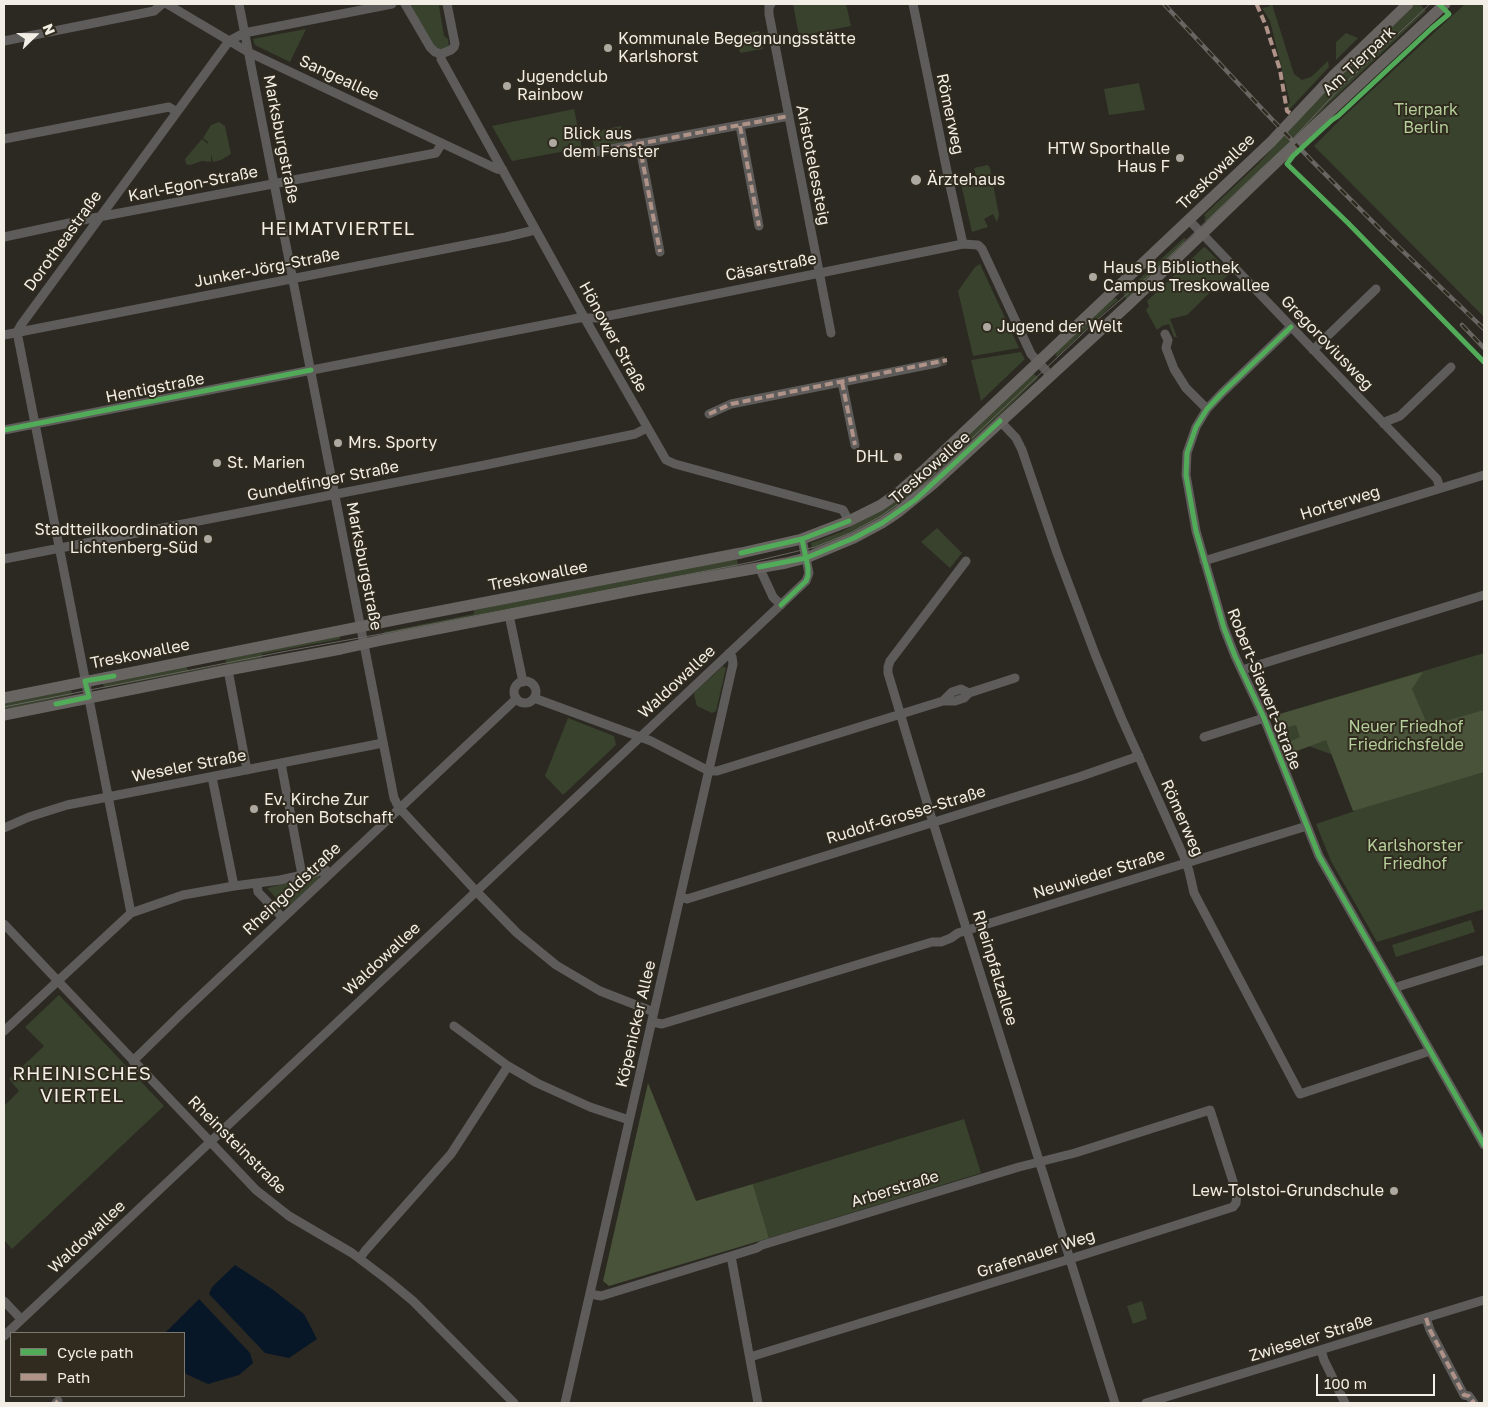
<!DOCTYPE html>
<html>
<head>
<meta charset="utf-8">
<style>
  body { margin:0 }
  #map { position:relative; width:1488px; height:1407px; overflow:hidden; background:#2c2922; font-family:"Golos Text",sans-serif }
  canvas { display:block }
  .frame { position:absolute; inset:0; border:5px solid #f2eee6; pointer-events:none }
  .legend { position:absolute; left:10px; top:1332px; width:175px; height:65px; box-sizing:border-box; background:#302b1e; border:1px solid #7e796e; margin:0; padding:6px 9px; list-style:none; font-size:15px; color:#f2eee6 }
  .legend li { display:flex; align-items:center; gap:10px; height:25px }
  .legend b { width:25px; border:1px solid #7e796e }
  .north { position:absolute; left:10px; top:10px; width:50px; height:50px; -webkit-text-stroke:4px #302b1e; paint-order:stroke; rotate:68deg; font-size:14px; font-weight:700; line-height:20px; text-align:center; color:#f2eee6 }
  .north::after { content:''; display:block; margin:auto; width:18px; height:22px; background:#f2eee6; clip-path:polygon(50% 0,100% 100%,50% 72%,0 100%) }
  .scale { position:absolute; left:1316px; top:1374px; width:119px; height:22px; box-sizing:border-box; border:2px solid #f2eee6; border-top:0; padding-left:6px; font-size:15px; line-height:18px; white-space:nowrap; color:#f2eee6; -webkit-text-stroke:4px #302b1e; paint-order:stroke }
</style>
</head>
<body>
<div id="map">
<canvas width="1488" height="1407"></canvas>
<div class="frame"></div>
<ul class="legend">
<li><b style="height:6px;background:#51ab58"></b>Cycle path</li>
<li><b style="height:6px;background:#af9288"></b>Path</li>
</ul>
<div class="north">N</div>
<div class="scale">100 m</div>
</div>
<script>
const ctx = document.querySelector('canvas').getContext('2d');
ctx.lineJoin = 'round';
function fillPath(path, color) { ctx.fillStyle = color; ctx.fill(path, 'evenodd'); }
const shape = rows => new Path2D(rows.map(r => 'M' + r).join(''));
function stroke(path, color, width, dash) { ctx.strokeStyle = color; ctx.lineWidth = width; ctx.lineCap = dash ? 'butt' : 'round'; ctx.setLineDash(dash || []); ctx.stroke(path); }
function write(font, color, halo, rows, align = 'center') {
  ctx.font = font + ' "Golos Text",sans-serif'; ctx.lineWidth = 4; ctx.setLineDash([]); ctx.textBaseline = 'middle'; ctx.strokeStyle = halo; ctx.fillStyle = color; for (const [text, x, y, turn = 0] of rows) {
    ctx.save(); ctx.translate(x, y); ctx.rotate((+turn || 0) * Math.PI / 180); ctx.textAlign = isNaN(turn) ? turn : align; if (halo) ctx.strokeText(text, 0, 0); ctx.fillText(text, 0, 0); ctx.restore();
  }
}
const green = shape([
  [411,4,444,4,444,5,439,6,444,36,448,39,449,46,447,48,440,50,431,45,411,5],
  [793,4,846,4,851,26,799,36],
  [1272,4,1294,74,1302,80,1311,77,1328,61,1329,67,1288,111,1285,109,1290,102,1270,21,1262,8,1268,7],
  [1415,4,1420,4,1426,11,1328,104,1289,145,1207,223,1204,219,1206,218,1204,215,1258,164,1337,78],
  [1465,4,1484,4,1484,317,1314,146,1343,117],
  [306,29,290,62,255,45,253,39],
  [759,31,763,49,740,53,736,36],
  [1346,33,1358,38,1336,60,1336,42],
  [1139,83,1145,110,1109,115,1104,89],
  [574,109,582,148,512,161,492,126],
  [219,122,225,126,231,154,221,160,213,162,211,154,211,162,202,161,190,165,186,164,185,159,202,139,208,144,208,142,203,138,211,125],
  [621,126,624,142,594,148,591,132],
  [988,165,990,168,999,215,997,222,993,214,984,219,988,227,972,232,961,184,977,181,974,168],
  [1184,238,1186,239,1184,241,1186,243,1127,300,1123,294],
  [1204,247,1206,248,1230,273,1187,315,1170,319,1177,337,1174,337,1169,324,1162,326,1157,330,1146,310,1149,306,1147,301],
  [980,264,1019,348,973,356,958,291,975,267],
  [1112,297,1114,299,1116,298,1118,300,1099,317,1057,357,1055,355,1057,353,1055,351],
  [1021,352,1025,359,981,401,971,360],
  [1033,373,1038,378,1000,415,904,503,853,535,812,550,811,543,841,532,872,515],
  [937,528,962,553,950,568,921,542],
  [737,559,738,566,384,635,384,632,474,614,474,610],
  [340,636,340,639,262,654,262,658,104,688,102,681,186,665,188,671,226,664,226,660,222,660],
  [1484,653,1484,909,1377,942,1331,861,1316,824,1355,811,1336,756,1303,744,1288,752,1273,716],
  [723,666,726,668,716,711,712,713,697,706,694,695,695,692],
  [71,688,72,695,4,710,4,702],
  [568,718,614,736,616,745,563,795,545,776],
  [319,875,319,878,286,909,267,888],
  [1471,920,1475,932,1396,957,1392,945],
  [59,995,164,1106,12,1249,4,1240,4,1106,19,1091,9,1079,44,1046,25,1027],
  [964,1119,981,1173,769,1238,753,1184],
  [1142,1301,1147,1319,1133,1324,1127,1306]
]);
const forest = shape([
  [1423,672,1412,689,1428,726,1484,710,1484,772,1353,811,1326,740,1289,754,1284,744,1300,737,1296,725,1279,729,1273,716],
  [648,1083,696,1201,753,1184,769,1238,609,1286,603,1281]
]);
const water = shape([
  [235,1265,272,1289,304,1314,317,1339,289,1358,265,1353,209,1294,212,1287],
  [199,1299,250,1353,253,1363,239,1375,208,1384,186,1374,184,1371,184,1333,165,1333]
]);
const minorTunnel = shape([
  [937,363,947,360]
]);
const minor = shape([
  [167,4,248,52,497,169,503,170],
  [239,4,394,798,399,808,404,813,476,891,517,933,556,965,600,991,654,1012],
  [405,4,430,47,435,52,441,54,451,50,454,47,455,44,447,4],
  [771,4,769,6,769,14,831,333],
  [913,4,949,181,963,244],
  [4,41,154,11,162,4],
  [441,54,441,59,584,317,666,460,675,464,840,509,843,510,849,521],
  [740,126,759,226],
  [4,139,169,107,177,112],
  [639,143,660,252],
  [589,153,789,116],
  [1189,220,1437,479,1440,488],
  [4,237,88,219,436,153,442,143],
  [1291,327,1222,393,1207,409,1196,427,1187,453,1186,475,1196,531,1224,628,1235,656,1264,718,1319,856,1484,1145],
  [1165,334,1168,340,1166,348,1174,369,1186,388,1207,409],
  [4,335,506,237,531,231,535,229],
  [1313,350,1376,289],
  [842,382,855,445],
  [709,414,731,404,937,363],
  [1000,421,1016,438,1022,450,1057,553,1095,654,1121,717,1184,857,1189,871,1194,893,1300,1094,1430,1051],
  [1384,424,1387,421,1400,416,1451,367],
  [4,430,579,318,598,318,963,244,978,245,982,249,1031,354,1051,376],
  [4,559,485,465,635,434,647,428],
  [966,561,890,661,888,667,888,673,931,816,1115,1403],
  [1204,561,1484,475],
  [759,567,773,597,781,605],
  [509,615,523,682],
  [228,670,247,770],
  [1242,670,1484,595],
  '514 692a11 11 0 1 1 22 0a11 11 0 1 1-22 0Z',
  [534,698,651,741,709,771],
  [943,701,952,692,961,689,969,693],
  [1204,737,1264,718],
  [281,763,302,875],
  [709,771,717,771,943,701,955,701,964,698,969,693,1015,678],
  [212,777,234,886],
  [4,828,29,817,67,805,383,743],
  [257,884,258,892,283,918],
  [681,897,687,899,1079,777,1139,756],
  [131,913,17,332,21,325,229,41,244,33,392,4],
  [4,924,256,1190,289,1216,352,1253,389,1281,413,1301,514,1403],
  [1395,989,1400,986,1484,960],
  [652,1022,662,1024,932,942,941,942,951,938,958,933,1307,826],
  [454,1026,508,1066,537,1083,590,1107,629,1120],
  [4,1031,131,913,183,895,234,886,280,880,326,870,329,874],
  [133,1061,182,1013,516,699],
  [731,1256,758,1403],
  [360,1258,365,1251,451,1154,508,1066],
  [590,1294,601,1296,757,1248,762,1245,1019,1167,1075,1153,1210,1110,1237,1194,1236,1203,1233,1207,1070,1259,750,1357],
  [4,1301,21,1319],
  [1426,1318,1430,1330,1464,1395,1469,1396,1474,1403],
  [4,1336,806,581,809,573,802,539],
  [1321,1350,1324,1360,1345,1403],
  [56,1403,58,1401],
  [565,1403,733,664,732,657,729,653],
  [1146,1403,1484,1300]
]);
const major = shape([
  [4,698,404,618,741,553,802,539,849,521,881,505,898,493,923,471,1271,142,1333,76,1408,4],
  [4,715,228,670,341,649,382,640,645,588,786,563,806,558,854,538,882,523,897,513,933,484,1128,305,1311,129,1445,4]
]);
const tram = shape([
  [4,707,287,651,381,634,752,562,815,547,850,533,881,516,916,491,1098,319,1153,272,1260,170,1288,144,1340,88,1430,4]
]);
const rail = shape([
  [1164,4,1264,111,1314,163,1384,233,1484,329],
  [1462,325,1484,348]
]);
const quiet = shape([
  [1257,4,1257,5,1266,26,1280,70,1287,111,1290,113],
  [740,126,759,226],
  [639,143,660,252],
  [589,153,789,116],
  [842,382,855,445],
  [709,414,731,404,947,360],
  [1426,1318,1430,1330,1464,1395,1469,1396,1474,1403],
  [56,1403,58,1401]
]);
const cycleway = shape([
  [1439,4,1449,14,1431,29,1338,116,1332,120,1293,156,1287,164,1348,223,1484,362],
  [1291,327,1222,393,1207,409,1196,427,1187,453,1186,475,1196,531,1224,628,1235,656,1264,718,1319,856,1484,1145],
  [4,430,311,370],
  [741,553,802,539,849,521],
  [759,567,806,558,854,538,882,523,915,500,1000,421],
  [781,605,806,581,808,576,808,568,802,539],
  [56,704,89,697,85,681,114,676]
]);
const markers = [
  [608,48,5,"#ada9a1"],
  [507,86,5,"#ada9a1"],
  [553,143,5,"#ada9a1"],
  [1180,158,5,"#ada9a1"],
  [916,180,6,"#ada9a1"],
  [1093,277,5,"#ada9a1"],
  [987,327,5,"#ada9a1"],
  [338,443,5,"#ada9a1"],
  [898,457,5,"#ada9a1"],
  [217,463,5,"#ada9a1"],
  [208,539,5,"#ada9a1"],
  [254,809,5,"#ada9a1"],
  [1394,1191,5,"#ada9a1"]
];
const poiNames = [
  ["Kommunale Begegnungsstätte",618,39],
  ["Karlshorst",618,57],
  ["Jugendclub",517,77],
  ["Rainbow",517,95],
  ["Blick aus",563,134],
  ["dem Fenster",563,152],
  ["HTW Sporthalle",1170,149,"right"],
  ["Haus F",1170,167,"right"],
  ["Ärztehaus",927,180],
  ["Haus B Bibliothek",1103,268],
  ["Campus Treskowallee",1103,286],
  ["Jugend der Welt",997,327],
  ["Mrs. Sporty",348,443],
  ["DHL",888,457,"right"],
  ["St. Marien",227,463],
  ["Stadtteilkoordination",198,530,"right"],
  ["Lichtenberg-Süd",198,548,"right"],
  ["Ev. Kirche Zur",264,800],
  ["frohen Botschaft",264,818],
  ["Lew-Tolstoi-Grundschule",1384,1191,"right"]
];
const streetNames = [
  ["Am Tierpark",1359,61,-43],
  ["Sangeallee",339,78,25],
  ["Römerweg",950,114,78],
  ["Marksburgstraße",281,139,79],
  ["Aristotelessteig",813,165,79],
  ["Treskowallee",1216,172,-44],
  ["Karl-Egon-Straße",193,184,-11],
  ["Dorotheastraße",63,241,-54],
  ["Cäsarstraße",771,267,-11],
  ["Junker-Jörg-Straße",267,268,-11],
  ["Hönower Straße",613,337,61],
  ["Gregoroviusweg",1327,343,46],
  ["Hentigstraße",155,388,-11],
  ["Treskowallee",930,468,-41],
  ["Gundelfinger Straße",323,481,-11],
  ["Horterweg",1340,503,-17],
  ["Marksburgstraße",364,566,79],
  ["Treskowallee",538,576,-11],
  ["Treskowallee",140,654,-11],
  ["Waldowallee",677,682,-43],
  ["Robert-Siewert-Straße",1264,689,68],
  ["Weseler Straße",189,766,-11],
  ["Rudolf-Grosse-Straße",906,815,-17],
  ["Römerweg",1182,818,66],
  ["Neuwieder Straße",1099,874,-17],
  ["Rheingoldstraße",292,889,-43],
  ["Waldowallee",382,959,-43],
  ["Rheinpfalzallee",995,968,73],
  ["Köpenicker Allee",636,1024,-77],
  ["Rheinsteinstraße",237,1145,45],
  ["Arberstraße",895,1189,-17],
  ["Waldowallee",87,1237,-43],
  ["Grafenauer Weg",1036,1254,-18],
  ["Zwieseler Straße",1311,1338,-17]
];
const parkNames = [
  ["Tierpark",1426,110],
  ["Berlin",1426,128],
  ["Neuer Friedhof",1406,727],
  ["Friedrichsfelde",1406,745],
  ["Karlshorster",1415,846],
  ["Friedhof",1415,864]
];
const neighbourhoodNames = [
  ["HEIMATVIERTEL",338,229]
];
const quarterNames = [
  ["RHEINISCHES",82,1074],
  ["VIERTEL",82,1096]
];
fillPath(green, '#38422c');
fillPath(forest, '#48533a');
fillPath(water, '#071727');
stroke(minorTunnel, '#4a473f', 9, [9, 4.5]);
stroke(minor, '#5e5c5a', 9);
stroke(major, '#686461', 11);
stroke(tram, '#686562', 1);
stroke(rail, '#686562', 4.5);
stroke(rail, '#302b1e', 2.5, [8]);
stroke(quiet, '#af9288', 4, [8, 4]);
stroke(cycleway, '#51ab58', 5);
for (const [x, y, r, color] of markers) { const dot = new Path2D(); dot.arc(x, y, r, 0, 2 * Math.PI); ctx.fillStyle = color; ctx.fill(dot); stroke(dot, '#302b1e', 2); }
write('16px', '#f2eee6', '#302b1e', poiNames, 'left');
write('16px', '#f2eee6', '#302b1e', streetNames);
write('16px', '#b6d09c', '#302b1e', parkNames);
ctx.letterSpacing = '1px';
write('18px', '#f2eee6', '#302b1e', neighbourhoodNames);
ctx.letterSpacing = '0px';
ctx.letterSpacing = '1px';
write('19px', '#f2eee6', '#302b1e', quarterNames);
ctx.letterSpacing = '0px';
</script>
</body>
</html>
